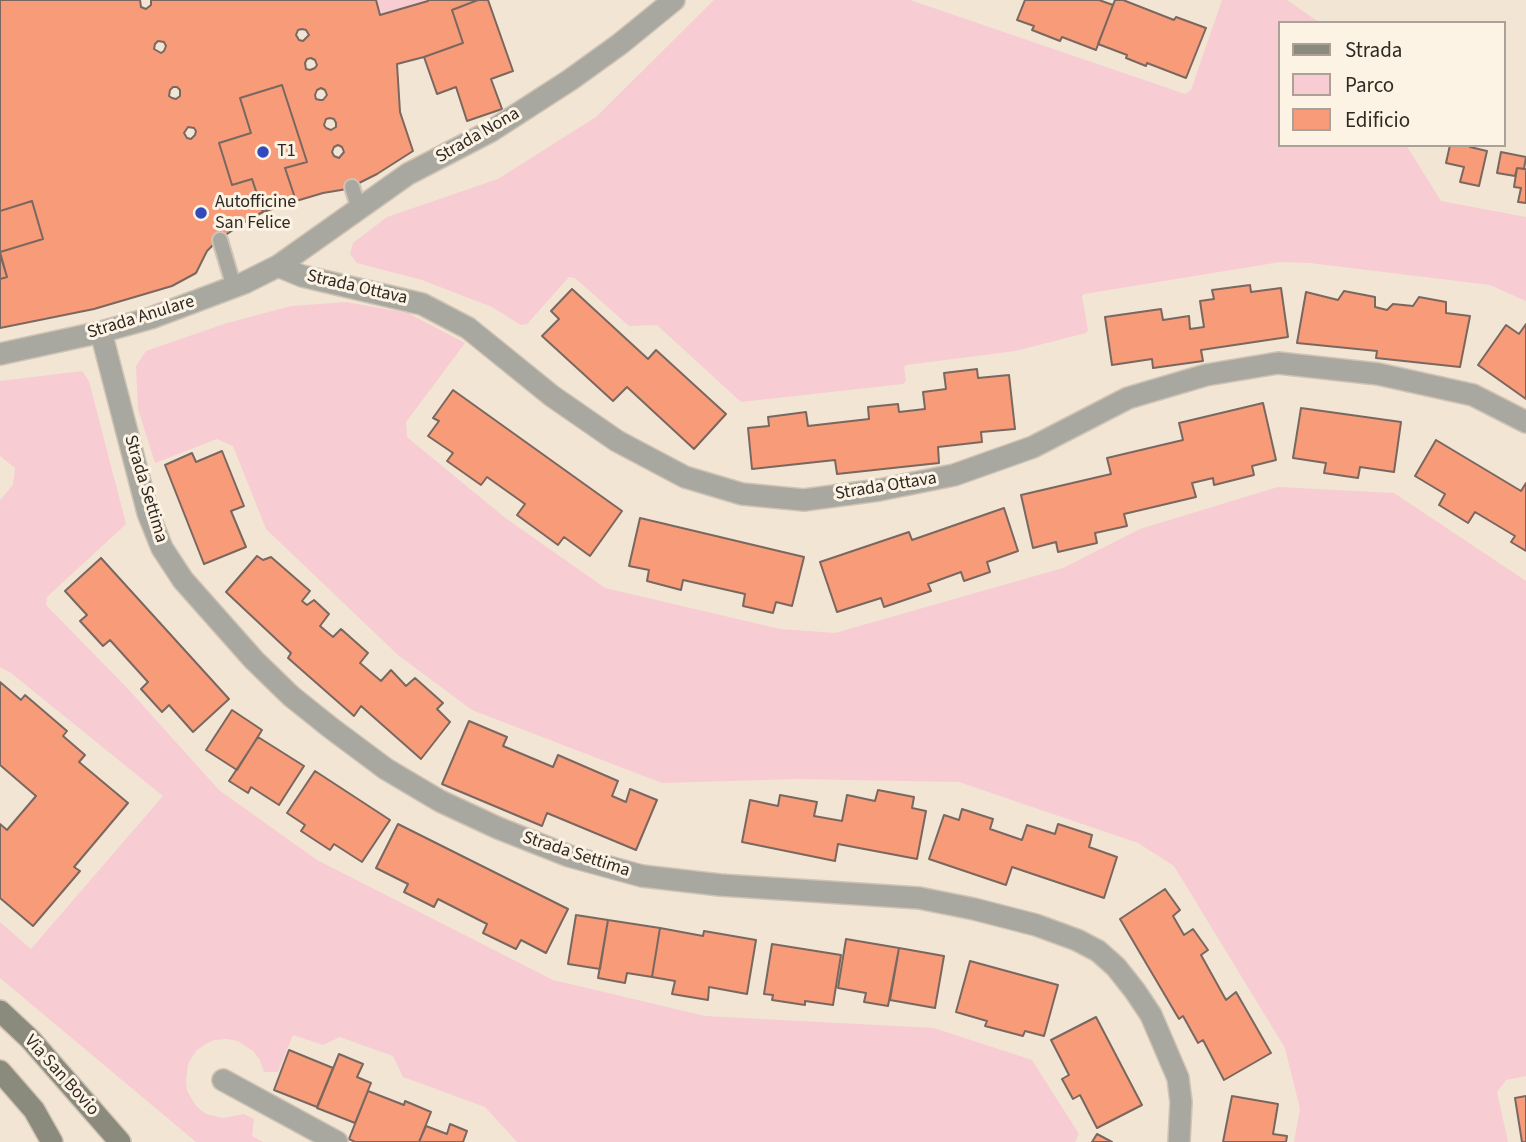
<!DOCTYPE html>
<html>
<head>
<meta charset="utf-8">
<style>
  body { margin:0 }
  #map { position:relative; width:1526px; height:1142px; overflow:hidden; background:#f2e5d4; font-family:"Source Sans 3",sans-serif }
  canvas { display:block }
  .legend { position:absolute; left:1278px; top:21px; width:228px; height:126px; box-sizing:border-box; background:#fdf3e5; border:2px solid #aaa297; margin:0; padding:9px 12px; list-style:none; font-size:21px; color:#2e2922 }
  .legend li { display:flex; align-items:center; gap:14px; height:35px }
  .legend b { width:35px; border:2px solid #aaa297 }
</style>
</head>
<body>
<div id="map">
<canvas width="1526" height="1142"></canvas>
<ul class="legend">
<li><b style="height:9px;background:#8a8a7d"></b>Strada</li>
<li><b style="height:19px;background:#f7ccd2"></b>Parco</li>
<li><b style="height:19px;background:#f79b78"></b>Edificio</li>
</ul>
</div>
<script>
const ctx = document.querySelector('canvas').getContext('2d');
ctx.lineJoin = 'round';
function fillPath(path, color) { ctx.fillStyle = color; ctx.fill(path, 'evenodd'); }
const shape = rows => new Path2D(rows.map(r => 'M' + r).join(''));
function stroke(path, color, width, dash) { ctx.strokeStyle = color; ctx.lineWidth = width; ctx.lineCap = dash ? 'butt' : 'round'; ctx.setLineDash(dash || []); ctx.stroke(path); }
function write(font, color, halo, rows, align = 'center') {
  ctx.font = font + ' "Source Sans 3",sans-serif'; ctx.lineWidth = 6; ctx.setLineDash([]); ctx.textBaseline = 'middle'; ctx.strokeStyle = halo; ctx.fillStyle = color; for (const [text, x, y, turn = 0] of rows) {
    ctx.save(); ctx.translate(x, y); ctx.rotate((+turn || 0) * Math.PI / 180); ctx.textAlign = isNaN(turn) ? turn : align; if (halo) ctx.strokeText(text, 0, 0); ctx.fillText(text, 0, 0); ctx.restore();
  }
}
const green = shape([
  [376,0,428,0,428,1,380,15],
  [714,0,910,0,1185,94,1191,90,1222,0,1287,0,1320,23,1279,23,1279,145,1406,145,1441,201,1526,217,1526,301,1490,285,1310,263,1280,262,1084,294,1082,296,1088,330,1086,333,1015,351,906,365,904,367,906,381,903,384,741,402,657,325,629,326,575,278,569,277,527,324,521,325,492,307,422,280,357,263,350,254,353,243,387,217,498,179,596,117],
  [347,302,408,313,465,343,406,422,407,437,504,517,605,588,780,629,835,633,1063,568,1140,529,1278,487,1394,493,1526,581,1526,1076,1506,1080,1497,1092,1508,1142,1294,1142,1300,1109,1285,1048,1174,866,1138,843,959,782,798,779,662,783,472,710,398,655,266,529,233,446,217,439,155,463,138,409,136,366,146,351,224,324,291,306],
  [82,371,89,381,126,524,47,597,46,605,129,690,219,790,317,860,553,980,705,1016,934,1028,1032,1060,1079,1134,1075,1142,517,1142,485,1107,403,1077,393,1056,340,1037,323,1045,293,1035,278,1072,264,1072,260,1060,253,1051,238,1041,227,1039,215,1040,207,1043,196,1051,188,1064,186,1080,187,1091,196,1106,206,1114,223,1118,244,1114,254,1119,252,1136,263,1142,196,1142,0,978,0,922,31,949,163,796,11,673,0,667,0,500,13,485,15,468,0,456,0,381]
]);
const building = shape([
  [0,0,140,0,141,7,146,9,151,5,151,0,376,0,380,15,428,1,428,0,478,0,452,10,463,43,424,57,397,64,400,112,413,151,377,174,347,189,323,193,296,201,285,168,307,162,282,85,240,98,251,133,219,143,232,185,252,179,263,212,248,220,218,240,207,251,196,273,172,286,94,309,0,328,0,279,7,277,0,252,43,239,32,201,0,211,0,0],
  [302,29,306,30,309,35,303,41,299,40,296,35,298,30,302,29],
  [158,41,164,42,166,46,164,51,161,53,154,49,155,44,158,41],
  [311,58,315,60,317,65,315,68,310,70,306,69,305,63,307,59,311,58],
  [173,87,177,87,180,90,180,96,176,99,172,98,169,96,170,90,173,87],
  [321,88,325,90,327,95,323,100,320,100,316,99,315,95,317,90,321,88],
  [330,118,334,119,336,123,336,127,331,130,326,128,324,125,326,119,330,118],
  [188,127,194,128,196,131,195,135,191,139,187,138,184,133,188,127],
  [338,145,342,147,344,152,339,158,334,156,332,152,334,147,338,145],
  [478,0,488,0,513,71,491,79,502,109,467,121,456,87,437,94,424,57,463,43,452,10,478,0],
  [1025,0,1099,0,1113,5,1096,50,1062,37,1060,41,1032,30,1034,26,1017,20,1025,0],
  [1115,0,1123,0,1174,20,1176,17,1206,28,1186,78,1147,63,1146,66,1126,58,1127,55,1098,44,1115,0],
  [282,85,307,162,285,168,296,201,263,212,252,179,232,185,219,143,251,133,240,98,282,85],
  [1450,145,1470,145,1470,147,1487,151,1479,186,1460,182,1464,167,1446,163,1450,145],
  [1501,152,1526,157,1524,169,1517,168,1515,176,1497,173,1501,152],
  [1517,168,1526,169,1526,203,1518,202,1521,188,1514,187,1517,168],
  [32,201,43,239,0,252,0,211,32,201],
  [0,254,7,277,0,279,0,254],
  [1250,285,1251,292,1281,288,1288,337,1201,350,1203,361,1153,368,1152,359,1112,365,1105,317,1161,309,1163,320,1189,316,1190,329,1204,327,1200,301,1214,299,1212,290,1250,285],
  [572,289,648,359,656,350,726,414,694,449,627,387,613,401,542,336,559,319,551,311,572,289],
  [1344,291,1375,297,1375,307,1387,310,1393,304,1413,306,1419,297,1446,302,1446,313,1470,316,1460,367,1376,358,1377,351,1297,343,1306,292,1338,300,1344,291],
  [1526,324,1526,399,1478,365,1506,325,1519,334,1526,324],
  [977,369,978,378,1009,375,1015,429,981,432,982,442,938,447,939,463,837,474,835,460,752,469,748,428,769,426,768,417,806,412,808,426,869,419,868,407,898,404,899,412,925,409,923,392,946,389,944,373,977,369],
  [453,390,622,511,590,556,564,537,558,545,517,515,525,504,487,477,481,485,447,461,453,453,428,436,439,421,433,418,453,390],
  [1263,403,1276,460,1252,466,1254,475,1214,485,1213,478,1192,483,1196,497,1124,514,1127,526,1095,533,1097,543,1058,552,1056,542,1033,548,1021,495,1111,474,1107,458,1183,440,1179,423,1263,403],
  [1301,408,1401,422,1394,472,1360,467,1358,478,1324,473,1326,463,1293,458,1301,408],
  [1436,440,1521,491,1526,483,1526,551,1511,542,1515,536,1475,512,1468,523,1439,505,1445,494,1415,476,1436,440],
  [222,451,244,506,231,511,246,547,204,564,165,465,192,453,196,462,222,451],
  [1004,508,1018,551,987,562,990,572,964,581,961,572,928,584,931,591,884,607,881,598,837,612,820,562,909,532,912,540,1004,508],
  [640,518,804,557,792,606,776,602,773,613,743,606,745,594,683,580,681,590,647,581,649,570,629,566,640,518],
  [257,556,263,560,271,557,310,591,302,601,307,605,314,600,329,614,320,626,333,637,341,629,368,653,360,663,381,681,391,670,406,686,415,678,443,703,437,709,450,722,421,759,361,706,354,716,288,658,291,653,226,592,257,556],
  [101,558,229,699,193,732,169,705,162,712,141,689,148,682,110,640,103,646,80,621,87,615,65,591,101,558],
  [0,682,21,700,25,695,67,731,63,736,85,755,79,762,128,803,74,867,80,871,33,926,0,898,0,824,7,830,36,796,0,765,0,682],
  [232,710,262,730,237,770,206,750,232,710],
  [469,721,507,737,503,746,553,767,558,755,618,781,612,796,626,802,630,789,657,800,636,850,547,813,542,826,442,784,469,721],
  [258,737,304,766,279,805,251,787,248,793,229,781,258,737],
  [315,771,390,820,362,862,334,844,330,850,301,831,305,825,287,813,315,771],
  [878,790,914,797,912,808,926,811,917,859,838,844,835,861,742,842,750,800,778,806,780,795,817,802,814,816,842,821,847,795,875,801,878,790],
  [962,809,993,819,990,829,1022,840,1027,825,1055,834,1058,824,1092,835,1089,847,1117,857,1104,898,1012,867,1006,885,929,859,944,815,959,820,962,809],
  [398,824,568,909,546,953,521,940,516,949,483,933,487,924,438,899,434,907,404,892,408,884,376,868,398,824],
  [1165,889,1180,910,1173,916,1184,935,1193,929,1208,950,1201,955,1226,1000,1236,992,1271,1053,1224,1080,1203,1040,1198,1043,1183,1016,1179,1019,1120,919,1165,889],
  [576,915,608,920,600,969,568,964,576,915],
  [608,920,660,928,652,977,627,973,625,983,598,978,608,920],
  [660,928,703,936,704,931,756,940,747,994,709,987,708,1000,672,994,675,981,652,977,660,928],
  [846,939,899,948,888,1006,864,1002,866,993,838,988,846,939],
  [772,944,841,955,833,1005,805,1001,805,1005,772,1000,773,995,764,994,772,944],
  [899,948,944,956,935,1008,890,1000,899,948],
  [970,961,1058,985,1044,1036,1025,1031,1023,1036,985,1026,987,1021,956,1012,970,961],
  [1096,1017,1142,1105,1097,1128,1080,1095,1073,1099,1062,1079,1069,1075,1051,1040,1096,1017],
  [289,1050,333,1068,317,1107,274,1090,289,1050],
  [339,1054,363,1064,357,1077,371,1083,355,1123,317,1108,339,1054],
  [368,1091,404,1105,405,1101,431,1112,419,1142,355,1142,349,1139,368,1091],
  [1232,1096,1278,1104,1273,1134,1287,1136,1286,1142,1223,1142,1232,1096],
  [1526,1096,1526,1142,1522,1142,1515,1098,1526,1096],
  [450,1124,467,1131,463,1142,419,1142,426,1126,447,1134,450,1124],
  [1097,1134,1112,1142,1092,1142,1097,1134]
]);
const service = shape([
  [352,187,359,209],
  [220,240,234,287]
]);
const minor = shape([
  [278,266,302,276,422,304,468,328,552,396,617,441,685,477,742,494,804,500,879,490,954,475,1033,447,1128,398,1206,375,1278,363,1378,374,1473,395,1526,422],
  [101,332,148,513,162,548,183,580,254,660,291,696,331,728,386,769,440,801,498,828,569,856,642,876,720,885,919,898,974,909,1036,925,1077,940,1098,951,1116,967,1135,991,1151,1015,1178,1078,1181,1102,1179,1142],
  [0,354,101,332,151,318,244,283,278,266,408,174,491,131,570,80,620,44,674,0],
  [223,1080,337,1142]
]);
const secondary = shape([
  [0,1011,30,1039,120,1142],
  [0,1071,34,1110,52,1142]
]);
const markers = [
  [263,152,7,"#314bbc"],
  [201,213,7,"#314bbc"]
];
const streetNames = [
  ["Strada Nona",478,136,-30],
  ["Strada Ottava",357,288,13],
  ["Strada Anulare",141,318,-17],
  ["Strada Ottava",886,487,-9],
  ["Strada Settima",145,489,73],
  ["Strada Settima",576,855,18],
  ["Via San Bovio",61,1076,48]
];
const poiNames = [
  ["T1",277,152],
  ["Autofficine",215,203],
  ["San Felice",215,224]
];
fillPath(green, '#f7ccd2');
fillPath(building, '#f79b78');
stroke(building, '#7a6760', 2);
stroke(service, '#cfc3b4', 18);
stroke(minor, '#cfc3b4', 24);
stroke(secondary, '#cfc3b4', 24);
stroke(service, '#a8a8a0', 14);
stroke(minor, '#a8a8a0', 21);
stroke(secondary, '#8a8a7d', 21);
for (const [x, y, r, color] of markers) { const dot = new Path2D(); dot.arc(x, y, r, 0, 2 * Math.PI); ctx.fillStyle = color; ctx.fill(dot); stroke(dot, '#fdf3e5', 2.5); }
write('18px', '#2e2922', '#fdf3e5', streetNames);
write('18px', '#2e2922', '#fdf3e5', poiNames, 'left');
</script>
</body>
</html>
